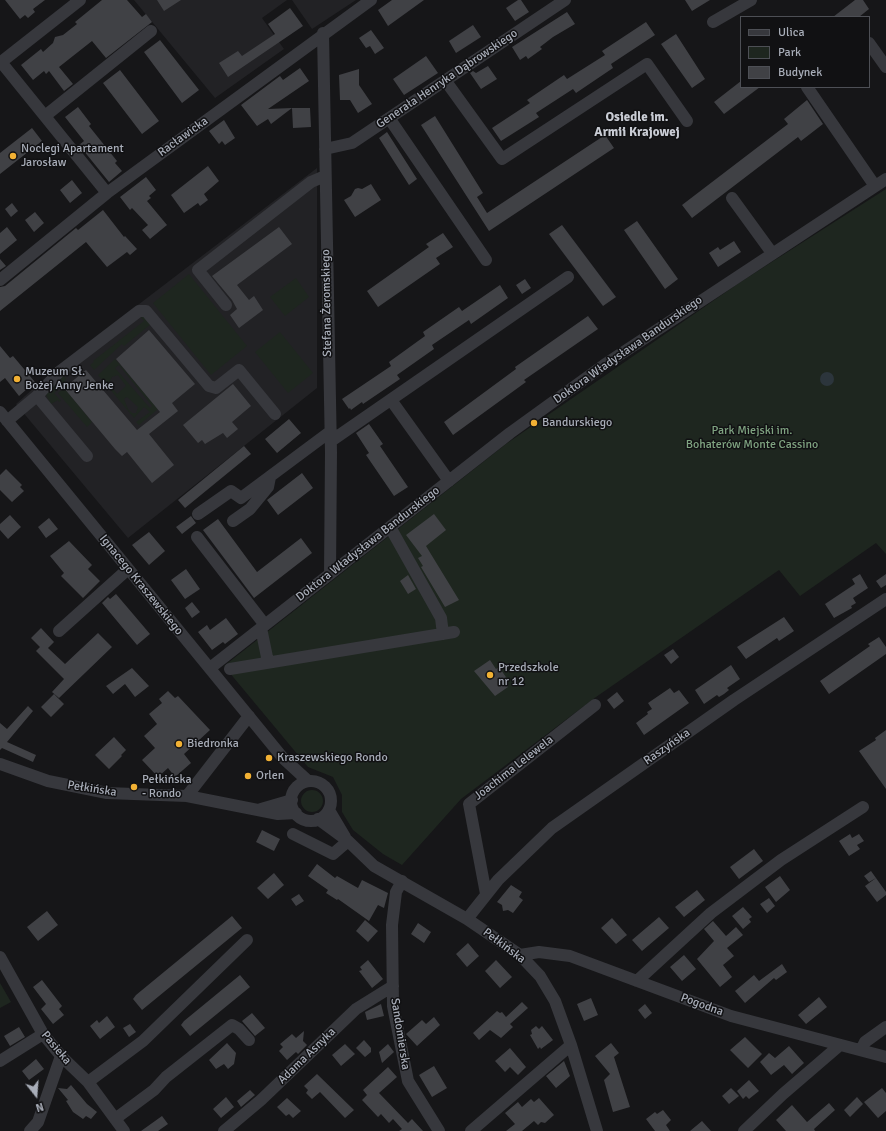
<!DOCTYPE html>
<html>
<head>
<meta charset="utf-8">
<style>
  body { margin:0 }
  #map { position:relative; width:886px; height:1131px; overflow:hidden; background:#161618; font-family:Signika,sans-serif }
  canvas { display:block }
  .legend { position:absolute; left:740px; top:16px; width:130px; height:72px; box-sizing:border-box; background:#111113; border:1px solid #4d4f55; margin:0; padding:5px 7px; list-style:none; font-size:12px; color:#a8adb8 }
  .legend li { display:flex; align-items:center; gap:8px; height:20px }
  .legend b { width:20px; border:1px solid #4d4f55 }
  .north { position:absolute; left:16px; top:1075px; width:40px; height:40px; -webkit-text-stroke:3px #111113; paint-order:stroke; rotate:163deg; font-size:11px; font-weight:700; line-height:16px; text-align:center; color:#a8adb8 }
  .north::after { content:''; display:block; margin:auto; width:14px; height:18px; background:#a8adb8; clip-path:polygon(50% 0,100% 100%,50% 72%,0 100%) }
</style>
</head>
<body>
<div id="map">
<canvas width="886" height="1131"></canvas>
<ul class="legend">
<li><b style="height:5px;background:#37383d"></b>Ulica</li>
<li><b style="height:11px;background:#1e261f"></b>Park</li>
<li><b style="height:11px;background:#404145"></b>Budynek</li>
</ul>
<div class="north">N</div>
</div>
<script>
const ctx = document.querySelector('canvas').getContext('2d');
ctx.lineJoin = 'round';
function fillPath(path, color) { ctx.fillStyle = color; ctx.fill(path, 'evenodd'); }
const shape = rows => new Path2D(rows.map(r => 'M' + r).join(''));
function stroke(path, color, width, dash) { ctx.strokeStyle = color; ctx.lineWidth = width; ctx.lineCap = dash ? 'butt' : 'round'; ctx.setLineDash(dash || []); ctx.stroke(path); }
function write(font, color, halo, rows, align = 'center') {
  ctx.font = font + ' Signika,sans-serif'; ctx.lineWidth = 3; ctx.setLineDash([]); ctx.textBaseline = 'middle'; ctx.strokeStyle = halo; ctx.fillStyle = color; for (const [text, x, y, turn = 0] of rows) {
    ctx.save(); ctx.translate(x, y); ctx.rotate((+turn || 0) * Math.PI / 180); ctx.textAlign = isNaN(turn) ? turn : align; if (halo) ctx.strokeText(text, 0, 0); ctx.fillText(text, 0, 0); ctx.restore();
  }
}
const built = shape([
  [134,0,287,0,262,18,284,49,215,98],
  [292,0,356,0,312,29],
  [317,168,317,388,128,538,16,404,62,363]
]);
const green = shape([
  [886,189,886,554,876,543,800,596,779,570,596,697,461,799,402,865,383,854,353,830,342,812,342,795,333,777,308,767,224,666,506,444,739,283],
  [189,274,247,346,211,375,153,303],
  [296,278,309,297,285,316,270,297],
  [142,314,151,324,124,346,122,344,94,370,90,365,94,362,93,361,144,321,141,317],
  [280,332,313,373,288,393,255,352],
  [115,359,158,409,139,425,136,422,150,412,144,407,134,418,98,375],
  [119,365,152,406,150,408,115,368],
  [118,375,126,386,117,394,109,383,112,377],
  [127,397,138,407,136,413,132,413,128,409,124,399],
  [63,374,66,379,65,381,66,383,54,393,61,401,59,402,58,400,51,404,46,395],
  [64,388,92,422,87,427,58,393],
  '301 801a11 11 0 1 1 22 0a11 11 0 1 1-22 0Z',
  [0,983,11,1002,0,1008]
]);
const water = shape([
  '820 379a7 7 0 1 1 14 0a7 7 0 1 1-14 0Z'
]);
const building = shape([
  [5,0,45,0,33,9,35,12,28,18,25,15,20,19],
  [102,0,127,0,142,17,146,14,152,22,106,58,92,41,59,67,73,84,64,91,49,71,46,74,44,71,33,80,21,65,41,49,43,52,53,43,55,37,63,35,77,24,75,22],
  [157,0,181,0,164,11],
  [392,0,424,0,388,26,378,10],
  [518,0,521,0,529,12,515,21,506,8],
  [685,0,710,0,692,11],
  [855,0,863,0,869,9,859,17,833,17],
  [290,8,303,26,228,77,219,63,238,51,242,56,275,34,268,24],
  [567,12,575,24,553,37,540,47,542,49,528,59,526,56,520,60,512,47],
  [646,22,655,35,611,64,613,68,576,93,573,89,536,113,539,117,501,141,492,128,530,103,527,100,564,75,567,79,605,55,602,51],
  [473,25,481,37,456,53,449,41],
  [371,30,384,48,375,54,370,46,366,48,359,38],
  [676,34,705,79,692,88,661,44],
  [160,40,199,90,182,103,144,52],
  [426,56,438,73,404,95,393,79],
  [488,66,497,79,481,89,470,73,473,71,476,73],
  [300,68,309,81,268,109,292,108,271,124,268,119,257,126,241,105,280,76,283,80],
  [359,69,359,85,372,104,358,113,350,100,340,100,339,75],
  [120,70,159,121,142,134,103,83],
  [741,81,741,87,760,87,724,114,714,102],
  [807,100,823,124,801,141,798,137,692,218,682,205,788,124,784,119],
  [78,107,91,124,89,126,117,161,115,163,122,171,109,182,79,145,84,141,65,117],
  [292,108,310,108,311,127,293,128],
  [435,116,483,193,477,197,487,213,605,135,614,148,489,231,421,125],
  [224,120,235,138,225,145,222,141,219,144,209,131],
  [32,128,42,141,0,174,0,153],
  [387,132,417,179,409,185,379,138],
  [208,166,219,181,204,194,208,200,200,206,198,203,184,213,171,195],
  [146,177,156,190,149,196,151,198,147,201,167,225,150,239,142,230,148,225,132,208,130,210,120,197],
  [72,180,82,193,70,203,60,190],
  [371,184,381,200,355,217,344,200,351,196,355,189,358,188,362,189],
  [12,203,18,211,11,217,5,209],
  [103,210,124,237,125,236,137,249,130,255,127,252,107,267,86,242,0,311,0,287,5,286,76,228,78,230],
  [35,212,44,223,34,232,25,220],
  [637,221,678,279,665,289,624,230],
  [562,225,616,297,603,306,549,234],
  [7,227,17,240,0,254,0,233],
  [279,227,292,244,237,285,249,300,254,296,263,310,239,328,230,315,237,309,232,300,212,276],
  [443,233,453,247,436,258,440,264,378,307,367,291,429,247,426,244],
  [734,241,741,252,718,267,709,253,718,247,720,250],
  [0,259,6,266,0,270],
  [525,279,531,288,522,294,516,285],
  [500,285,508,298,471,324,469,320,432,345,434,349,397,375,400,379,363,404,362,402,351,410,350,408,349,409,342,399,391,366,389,362,425,336,423,332,459,307,462,311],
  [588,316,598,329,524,380,526,382,453,435,444,422,516,369,515,367],
  [149,330,195,384,172,403,178,411,149,434,174,465,152,483,127,452,122,456,115,449,64,388,86,370,137,430,160,412,116,359],
  [0,346,10,358,13,356,35,382,19,396,5,378,0,382],
  [233,384,251,406,232,422,238,429,227,438,223,433,205,444,202,440,198,443,183,425],
  [289,419,301,433,277,453,265,439],
  [369,424,383,444,380,446,408,487,394,496,366,455,369,453,356,433],
  [244,446,251,454,185,508,178,500],
  [6,469,22,485,20,487,24,491,12,502,0,490,0,475],
  [302,473,313,488,278,515,267,500],
  [434,514,446,530,426,546,459,600,445,607,421,567,423,566,418,558,422,556,406,535],
  [10,515,21,527,8,539,0,530,0,524],
  [191,516,196,523,182,534,176,527],
  [49,518,58,529,46,538,38,527],
  [218,519,257,572,301,538,312,553,254,598,203,530],
  [149,532,165,551,149,565,132,545],
  [69,541,92,565,88,569,100,581,83,598,61,576,64,573,50,556],
  [186,569,200,589,185,599,171,580],
  [860,574,868,588,853,598,856,603,851,606,852,608,834,618,825,604,855,584,852,579],
  [886,574,886,585,881,588,876,581],
  [408,575,416,589,408,594,400,581],
  [116,594,150,634,137,645,102,603,108,597,110,599],
  [192,602,200,612,192,618,185,608],
  [784,617,794,631,779,641,777,638,746,659,737,647],
  [226,618,238,634,225,644,223,642,212,650,198,632,207,625,210,630],
  [41,628,54,642,48,648,65,664,98,633,112,647,59,698,52,692,64,679,36,651,40,647,31,638],
  [879,637,886,647,886,654,829,694,820,681,870,646,868,644],
  [673,649,679,657,671,664,664,655],
  [490,660,496,669,499,667,508,680,505,682,508,687,495,696,474,671],
  [731,665,740,679,727,688,729,690,724,694,719,697,717,695,704,704,695,690],
  [132,668,149,686,135,697,125,684,113,694,106,686],
  [670,688,674,693,679,690,689,703,644,735,636,723,648,714,647,712,652,709,648,703],
  [168,691,175,698,178,696,210,730,184,754,191,763,175,777,168,768,158,777,142,760,155,748,144,736,157,724,149,714,162,703,159,699],
  [617,692,624,701,614,709,607,700],
  [54,694,64,704,51,717,41,707],
  [28,706,33,711,7,742,36,755,33,762,2,748,0,750,0,723,7,729],
  [886,730,886,789,859,751,876,740,875,738],
  [114,737,126,750,121,755,122,756,109,769,95,755],
  [262,830,280,839,274,851,256,842],
  [850,834,852,838,859,834,864,841,857,845,860,849,849,856,839,841],
  [754,849,763,861,739,879,730,867],
  [317,864,335,878,337,876,358,888,362,880,388,893,384,908,378,905,369,921,338,899,337,900,326,893,328,890,308,876],
  [871,871,876,878,869,882,864,876],
  [274,873,284,885,268,899,257,888],
  [780,876,790,890,776,902,765,887],
  [876,878,886,892,886,895,877,902,865,886],
  [511,885,522,892,519,897,523,900,513,913,508,910,503,911,502,905,497,902],
  [697,890,705,900,684,917,675,907],
  [299,894,304,901,296,906,291,899],
  [769,898,775,906,767,913,760,904],
  [743,907,752,917,749,919,751,922,743,929,732,916],
  [47,911,58,925,38,941,27,927],
  [232,916,242,928,142,1010,133,999,136,995],
  [659,917,669,928,642,951,632,940],
  [612,918,627,935,616,944,601,928],
  [365,920,378,931,368,942,356,931],
  [713,921,726,936,736,927,743,935,727,948,734,956,723,965,732,977,720,987,697,959,714,941,704,929],
  [418,923,431,932,424,943,411,934],
  [468,943,479,956,467,967,456,954],
  [684,955,696,969,682,981,670,967],
  [368,960,383,979,372,988,359,971,362,970,360,967],
  [496,960,512,977,500,988,485,971],
  [782,964,787,972,776,980,774,978,745,1003,735,991,754,975,759,981],
  [240,975,250,987,190,1036,181,1025,184,1021],
  [42,980,62,1006,59,1009,64,1015,53,1024,41,1009,46,1004,33,987],
  [819,997,827,1007,806,1024,798,1015],
  [591,998,598,1015,584,1021,577,1004],
  [522,1002,528,1008,510,1024,513,1027,501,1038,490,1030,479,1040,473,1033,497,1011,500,1013,502,1012,506,1017],
  [381,1004,384,1016,367,1020,365,1012],
  [645,1004,652,1013,645,1019,638,1010],
  [252,1013,265,1028,255,1036,242,1021],
  [107,1016,115,1027,100,1039,90,1026,97,1020,99,1023],
  [434,1017,440,1025,417,1046,406,1034,422,1020,426,1024],
  [130,1024,136,1032,129,1037,123,1028],
  [536,1026,539,1029,542,1026,553,1040,541,1049,540,1047,538,1049,530,1035,532,1034,531,1030],
  [19,1027,25,1037,10,1046,4,1036],
  [304,1031,303,1041,307,1045,298,1054,296,1052,287,1060,279,1051,283,1047,280,1044,292,1034,296,1038],
  [745,1037,762,1054,748,1068,730,1050],
  [364,1040,371,1048,371,1052,365,1057,356,1048],
  [227,1043,236,1053,234,1064,228,1069,224,1064,216,1069,209,1060],
  [611,1043,619,1053,614,1057,630,1107,613,1112,604,1080,610,1074,595,1056],
  [345,1044,355,1054,341,1066,332,1055],
  [388,1044,394,1052,382,1063,379,1052],
  [789,1046,804,1063,792,1074,784,1065,771,1075,760,1062,769,1053,775,1058],
  [510,1048,526,1067,518,1075,510,1067,505,1072,495,1061],
  [36,1059,44,1069,29,1080,22,1071],
  [564,1061,570,1076,556,1088,546,1076],
  [434,1066,447,1088,432,1097,419,1075],
  [388,1067,397,1077,379,1093,408,1123,412,1119,423,1131,399,1131,402,1129,393,1119,389,1123,381,1114,378,1117,362,1100,367,1095,363,1090],
  [317,1074,354,1110,345,1118,320,1092,312,1099,306,1093,308,1090,304,1086],
  [749,1080,759,1091,749,1099,746,1096,743,1099,737,1091],
  [71,1085,87,1104,97,1112,91,1119,86,1116,83,1119,73,1112,66,1101,68,1100,58,1088,67,1089],
  [731,1088,739,1096,729,1104,722,1096],
  [882,1088,886,1093,886,1111,878,1118,864,1102],
  [250,1090,255,1095,241,1107,237,1101],
  [226,1097,234,1107,221,1118,213,1109],
  [857,1097,863,1104,850,1117,844,1110],
  [287,1098,301,1111,293,1118,289,1114,286,1116,277,1107],
  [539,1098,554,1115,545,1123,541,1122,538,1125,534,1121,522,1131,506,1131,515,1124,505,1113,518,1102,522,1107,531,1099,534,1102],
  [829,1103,835,1110,814,1129,815,1131,786,1131,776,1120,792,1105,807,1122],
  [663,1110,671,1120,666,1125,670,1131,655,1131,646,1119,655,1112,657,1114],
  [162,1116,168,1124,158,1131,141,1131],
  [702,1121,711,1131,690,1131]
]);
const minor = shape([
  [713,22,751,0],
  [323,33,331,452,330,574],
  [869,43,886,67],
  [1,62,107,193],
  [0,63,80,0],
  [445,80,502,159,647,64,687,121],
  [807,87,875,186],
  [45,116,151,31],
  [389,118,486,260],
  [325,149,352,143,565,0],
  [732,198,772,253],
  [0,280,107,193,371,0],
  [226,305,198,270,311,182,325,176],
  [37,396,87,456],
  [391,400,449,481],
  [0,412,283,758,308,781],
  [7,421,37,396,59,372,139,311,146,311,209,386,216,388,239,370,275,414],
  [331,441,568,277],
  [198,514,231,491,241,498,331,431],
  [233,521,250,509,268,487,270,477],
  [390,527,441,618,443,634],
  [197,537,265,625],
  [261,628,268,662],
  [59,631,128,569],
  [210,668,510,433,604,365,886,179],
  [230,669,454,632],
  [0,764,48,781,107,793,187,796,278,814,296,813],
  '291 801a20 20 0 1 1 40 0a20 20 0 1 1-40 0Z',
  [187,796,249,716],
  [261,809,292,800],
  [329,810,345,837],
  [318,819,348,841,374,866,467,919,520,955,540,976,555,1001,571,1045,597,1131],
  [293,834,333,854,348,841],
  [402,881,396,892,392,925,393,1006,408,1081,439,1131],
  [486,894,469,804,595,705],
  [467,919,498,880,552,828,734,700,886,599],
  [520,955,539,952,570,956,731,1016,886,1057],
  [0,957,43,1034,61,1056,88,1082,124,1131],
  [637,981,711,913,781,860,863,807],
  [861,1050,865,1042,886,1027],
  [0,1061,43,1034],
  [88,1082,143,1041,247,940],
  [115,1119,154,1090,166,1077,232,1025,239,1029,249,1040],
  [30,1131,38,1122,61,1056],
  [224,1131,261,1100,356,1009,393,986],
  [471,1131,571,1045],
  [744,1131,783,1094,840,1045]
]);
const markers = [
  [13,156,4,"#f2b134"],
  [17,379,4,"#f2b134"],
  [534,423,4,"#f2b134"],
  [490,675,4,"#f2b134"],
  [179,744,4,"#f2b134"],
  [269,758,4,"#f2b134"],
  [248,776,4,"#f2b134"],
  [134,787,4,"#f2b134"]
];
const streetNames = [
  ["Generała Henryka Dąbrowskiego",447,79,-34],
  ["Racławicka",183,137,-36],
  ["Stefana Żeromskiego",327,303,-91],
  ["Doktora Władysława Bandurskiego",628,350,-35],
  ["Doktora Władysława Bandurskiego",368,544,-38],
  ["Ignacego Kraszewskiego",141,585,51],
  ["Raszyńska",667,747,-35],
  ["Joachima Lelewela",514,768,-38],
  ["Pełkińska",92,789,9],
  ["Pełkińska",504,946,37],
  ["Pogodna",702,1005,20],
  ["Sandomierska",400,1034,81],
  ["Pasieka",56,1048,50],
  ["Adama Asnyka",307,1056,-44]
];
const poiNames = [
  ["Noclegi Apartament",21,149],
  ["Jarosław",21,163],
  ["Muzeum Sł.",25,372],
  ["Bożej Anny Jenke",25,386],
  ["Bandurskiego",542,423],
  ["Przedszkole",498,668],
  ["nr 12",498,682],
  ["Biedronka",187,744],
  ["Kraszewskiego Rondo",277,758],
  ["Orlen",256,776],
  ["Pełkińska",142,780],
  ["- Rondo",142,794]
];
const parkNames = [
  ["Park Miejski im.",752,431],
  ["Bohaterów Monte Cassino",752,445]
];
const neighbourhoodNames = [
  ["Osiedle im.",637,118],
  ["Armii Krajowej",637,133]
];
fillPath(built, '#222225');
fillPath(green, '#1e261f');
fillPath(water, '#2c353c');
fillPath(building, '#404145');
stroke(minor, '#37383d', 12);
for (const [x, y, r, color] of markers) { const dot = new Path2D(); dot.arc(x, y, r, 0, 2 * Math.PI); ctx.fillStyle = color; ctx.fill(dot); stroke(dot, '#111113', 1.5); }
write('12px', '#a8adb8', '#111113', streetNames);
write('12px', '#a8adb8', '#111113', poiNames, 'left');
write('12px', '#7fa381', '#111113', parkNames);
write('bold 13px', '#c9ccd4', '#111113', neighbourhoodNames);
</script>
</body>
</html>
